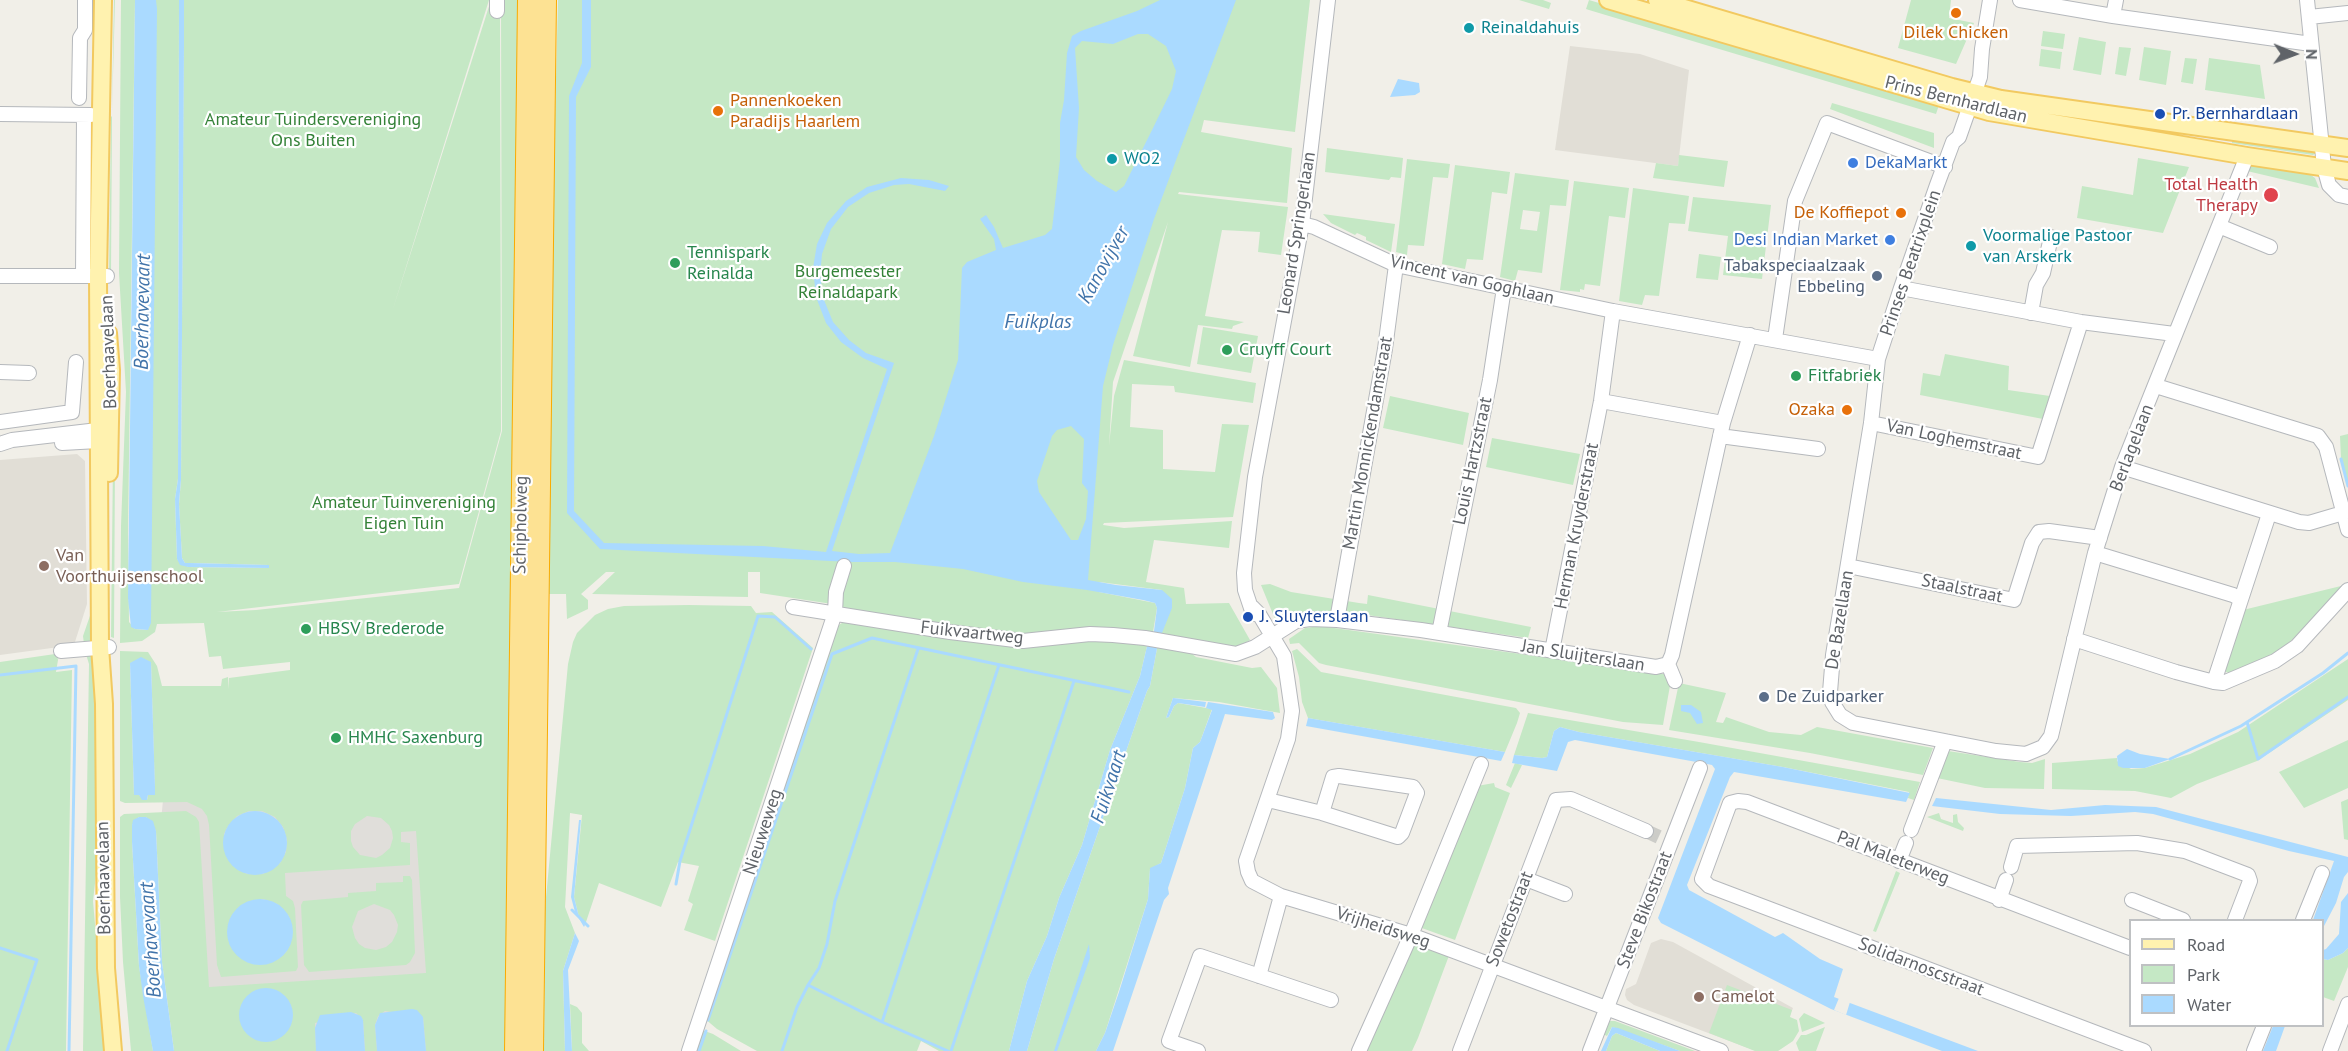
<!DOCTYPE html>
<html>
<head>
<meta charset="utf-8">
<style>
  body { margin:0 }
  #map { position:relative; width:2348px; height:1051px; overflow:hidden; background:#f1efe8; font-family:"PT Sans",sans-serif }
  canvas { display:block }
  .legend { position:absolute; left:2129px; top:919px; width:195px; height:108px; box-sizing:border-box; background:#fff; border:2px solid #bfc1c3; margin:0; padding:8px 10px; list-style:none; font-size:18px; color:#5f6368 }
  .legend li { display:flex; align-items:center; gap:12px; height:30px }
  .legend b { width:30px; border:2px solid #bfc1c3 }
  .north { position:absolute; left:2264px; top:24px; width:60px; height:60px; -webkit-text-stroke:4px #fff; paint-order:stroke; rotate:91deg; font-size:16px; font-weight:700; line-height:24px; text-align:center; color:#5f6368 }
  .north::after { content:''; display:block; margin:auto; width:21px; height:27px; background:#5f6368; clip-path:polygon(50% 0,100% 100%,50% 72%,0 100%) }
</style>
</head>
<body>
<div id="map">
<canvas width="2348" height="1051"></canvas>
<ul class="legend">
<li><b style="height:8px;background:#fff2af"></b>Road</li>
<li><b style="height:16px;background:#c5e8c5"></b>Park</li>
<li><b style="height:16px;background:#aadaff"></b>Water</li>
</ul>
<div class="north">N</div>
</div>
<script>
const ctx = document.querySelector('canvas').getContext('2d');
ctx.lineJoin = 'round';
function fillPath(path, color) { ctx.fillStyle = color; ctx.fill(path, 'evenodd'); }
const shape = rows => new Path2D(rows.map(r => 'M' + r).join(''));
function stroke(path, color, width, dash) { ctx.strokeStyle = color; ctx.lineWidth = width; ctx.lineCap = dash ? 'butt' : 'round'; ctx.setLineDash(dash || []); ctx.stroke(path); }
function write(font, color, halo, rows, align = 'center') {
  ctx.font = font + ' "PT Sans",sans-serif'; ctx.lineWidth = 4.5; ctx.setLineDash([]); ctx.textBaseline = 'middle'; ctx.strokeStyle = halo; ctx.fillStyle = color; for (const [text, x, y, turn = 0] of rows) {
    ctx.save(); ctx.translate(x, y); ctx.rotate((+turn || 0) * Math.PI / 180); ctx.textAlign = isNaN(turn) ? turn : align; if (halo) ctx.strokeText(text, 0, 0); ctx.fillText(text, 0, 0); ctx.restore();
  }
}
const industrial = shape([
  [423,799,440,1051,180,1051,160,832,163,800]
]);
const education = shape([
  [1570,46,1640,54,1689,70,1678,166,1555,150],
  [77,454,85,461,87,604,74,645,0,655,0,460],
  [1661,939,1673,942,1793,1008,1775,1051,1756,1051,1634,1005,1627,1000,1625,995,1626,989,1636,984,1651,943]
]);
const green = shape([
  [114,0,115,0,112,112,112,111],
  [121,0,135,0,128,533,129,622,135,629,148,630,156,0,179,0,178,479,175,499,177,559,188,567,268,568,268,565,190,563,185,563,182,558,179,504,181,480,184,0,489,0,392,312,491,0,500,0,501,431,459,584,217,612,256,610,459,588,502,431,501,0,521,0,505,1051,426,1051,423,1017,385,1011,378,1016,375,1025,377,1051,365,1051,363,1020,356,1013,315,1023,316,1051,174,1051,162,962,156,831,146,817,139,817,132,825,132,842,139,966,153,1051,131,1051,123,962,120,897,120,817,124,814,186,811,196,817,199,822,209,987,426,973,416,831,401,832,401,842,410,843,410,865,285,873,286,896,293,901,295,908,298,967,296,971,221,977,217,965,209,825,207,816,202,809,187,802,125,803,120,801,120,651,148,652,157,666,162,686,221,686,222,679,228,677,229,689,229,678,290,670,290,662,223,669,221,656,209,657,204,623,157,624,155,632,142,641,120,643,121,526,126,392,119,273],
  [151,662,155,794,148,795,147,800,139,795,134,795,130,663],
  [249,811,262,811,275,817,283,827,287,840,286,852,280,863,263,874,247,874,236,868,228,859,224,848,224,834,228,826,237,816],
  [367,816,381,818,389,825,392,831,393,838,390,848,382,855,376,858,360,855,353,847,351,841,351,831,355,824],
  [263,899,277,904,288,915,290,919,291,942,286,952,278,959,263,964,256,964,245,960,232,948,228,929,230,919,239,907],
  [558,0,1310,0,1295,132,1204,120,1201,132,1292,148,1287,203,1179,192,1178,194,1288,207,1281,255,1258,252,1260,232,1222,230,1205,316,1244,322,1233,326,1232,329,1198,325,1190,367,1133,356,1168,222,1113,382,1109,446,1114,396,1124,360,1256,383,1253,403,1175,392,1174,386,1132,384,1130,427,1163,430,1163,469,1215,472,1222,424,1249,425,1233,517,1104,523,1103,525,1124,528,1232,521,1229,548,1154,540,1146,582,1184,588,1186,604,1229,603,1250,640,1234,649,1161,635,1162,590,1099,582,1099,592,1155,603,1157,608,1153,632,1100,627,1093,631,1019,636,847,610,832,604,760,593,760,572,748,572,748,597,592,594,615,572,606,572,581,594,588,600,588,609,567,619,566,594,548,594,553,192],
  [1519,0,1543,0,1551,3,1549,9],
  [1589,0,1939,105,1936,114,1589,10,1586,9],
  [1911,0,1951,0,1949,18,1974,23,1956,64,1898,48],
  [2043,31,2065,34,2063,49,2041,46],
  [2079,37,2106,42,2101,75,2073,70],
  [2119,47,2131,48,2126,76,2115,74],
  [2144,47,2171,51,2166,85,2139,80],
  [2041,49,2062,52,2060,69,2039,66],
  [2185,58,2197,59,2193,84,2181,82],
  [2209,58,2260,65,2265,99,2205,90],
  [1832,103,1934,133,1934,148,1830,109],
  [112,116,111,274,109,274,111,117],
  [2232,138,2314,151,2316,153,2313,155,2232,143],
  [1327,148,1403,158,1401,178,1391,177,1389,180,1325,172],
  [1679,155,1728,161,1724,187,1653,178,1656,163,1678,166],
  [2138,158,2189,167,2163,233,2077,218,2082,186,2133,195],
  [1407,159,1450,164,1448,178,1433,177,1424,246,1408,245,1407,255,1396,252],
  [1455,165,1510,172,1507,194,1492,192,1483,260,1467,259,1465,269,1442,264],
  [2251,166,2258,166,2308,173,2315,178,2319,188,2247,171],
  [1515,173,1569,180,1566,206,1550,205,1542,273,1518,270,1515,281,1500,277],
  [1523,210,1540,212,1537,231,1520,229],
  [1574,181,1629,188,1625,218,1609,216,1600,286,1585,284,1584,290,1580,289,1580,292,1560,290],
  [1633,188,1689,196,1685,224,1669,223,1659,296,1645,295,1642,305,1619,301],
  [1693,197,1771,205,1762,279,1723,275,1728,236,1688,231],
  [1323,214,1395,224,1391,252,1366,240,1366,237,1357,233,1355,235,1331,223],
  [1699,254,1721,257,1718,280,1696,278],
  [1203,327,1258,336,1251,373,1197,364],
  [1945,354,2009,366,2008,390,2050,396,2043,419,1920,395,1923,373,1940,376],
  [1390,396,1469,413,1463,445,1383,428],
  [2348,434,2348,486,2341,459,2340,436],
  [1492,438,1580,454,1573,485,1486,467],
  [115,460,114,638,111,637,113,461],
  [1270,584,1291,592,1359,603,1367,604,1368,595,1531,627,1528,638,1353,613,1313,612,1275,619,1261,585],
  [2345,585,2285,647,2234,674,2226,672,2224,668,2243,610],
  [689,605,751,606,756,613,772,612,813,648,715,941,684,930,693,904,688,901,699,866,678,862,661,907,599,883,585,925,579,917,574,897,582,815,570,813,565,907,575,933,563,971,565,1051,544,1051,545,908,568,664,573,642,577,633,595,615,608,609,624,606],
  [93,607,98,637,91,644,84,644,83,636],
  [851,622,1016,643,1101,638,1148,642,1140,676,1110,750,1082,845,1059,898,1047,936,1027,981,1009,1051,939,1051,921,1041,917,1051,757,1051,717,1029,704,1018,833,629,842,623],
  [1320,626,1664,674,1671,680,1663,725,1623,722,1326,665,1319,663,1299,643,1290,644,1289,639,1305,628],
  [1158,643,1186,649,1196,657,1252,668,1261,667,1277,688,1280,713,1219,702,1173,698,1166,718,1169,717,1174,706,1178,703,1212,709,1200,742,1193,748,1185,788,1161,863,1150,869,1148,899,1105,1033,1096,1051,1027,1051,1054,959,1147,691,1150,686],
  [1297,649,1321,672,1516,708,1520,713,1517,723,1505,752,1308,718,1302,702,1299,677,1292,651],
  [85,651,98,656,97,866,93,901,106,1051,83,1051,89,664],
  [55,654,57,654,58,660,56,672,72,670,66,1051,0,1051,0,662],
  [2348,659,2348,700,2257,761,2197,784,2171,798,2135,791,2052,789,2052,763,2117,758,2117,761,2131,769,2145,768,2190,754,2238,732],
  [1679,683,1726,693,1716,722,1723,723,1726,717,1769,732,1801,735,1817,727,1933,748,1923,775,1810,753,1669,730],
  [1528,713,1699,742,1920,782,1914,800,1908,798,1909,792,1783,767,1579,732,1560,727,1554,731,1547,757,1542,758,1514,755],
  [2348,740,2348,788,2304,808,2279,772],
  [1948,751,2020,762,2032,763,2045,759,2044,789,1985,788,1937,778],
  [1515,763,1522,765,1511,788,1506,785],
  [1494,783,1495,787,1510,793,1455,940,1419,927,1477,786],
  [2348,799,2348,840,2344,839,2341,802],
  [1939,813,1941,819,1953,823,1953,815,1957,814,1958,822,1964,828,1963,831,1927,817],
  [1896,871,1900,873,1876,932,1873,931],
  [403,876,410,876,412,880,415,953,410,962,406,965,309,972,307,969,304,965,301,905,303,901,348,897,348,893,376,891,376,883,403,882],
  [374,904,390,910,394,915,398,925,397,932,392,942,386,947,376,950,365,948,359,944,355,938,352,927,358,911],
  [1413,940,1450,953,1418,1038,1412,1051,1365,1051],
  [2348,948,2348,967,2334,1001,2323,997,2323,959,2328,960,2343,953],
  [1727,985,1792,1010,1790,1017,1797,1020,1799,1031,1793,1041,1778,1051,1755,1051,1709,1033],
  [570,1004,577,1007,582,1013,582,1043,589,1051,572,1051],
  [1804,1013,1825,1023,1802,1032,1799,1019],
  [1610,1021,1615,1021,1695,1051,1680,1051,1612,1027,1607,1036,1603,1034],
  [1825,1027,1816,1051,1799,1051,1796,1043,1801,1035,1806,1035],
  [702,1030,713,1034,741,1051,693,1051],
  [1616,1033,1660,1051,1606,1051,1612,1036]
]);
const water = shape([
  [135,0,156,0,157,9,151,623,148,630,135,629,131,627,128,598],
  [179,0,184,0,184,44,181,480,179,503,182,558,185,563,190,563,269,565,269,568,188,567,180,565,177,559,175,499,178,479],
  [582,0,591,0,591,67,576,97,574,511,604,543,763,546,826,552,887,369,863,358,841,342,826,323,816,297,813,268,817,244,827,223,846,201,867,187,901,178,929,180,949,186,945,191,909,184,894,185,869,193,848,207,831,229,822,254,820,276,824,300,833,322,849,340,866,353,894,363,832,551,859,554,890,553,934,436,958,360,962,268,967,262,996,250,994,239,980,219,986,215,994,227,1003,248,1045,235,1052,229,1060,160,1060,123,1064,100,1067,53,1072,36,1081,31,1137,11,1160,0,1236,0,1154,219,1113,345,1103,386,1088,580,1116,585,1162,590,1172,599,1172,608,1158,643,1150,686,1147,691,1054,959,1027,1051,1009,1051,1027,981,1047,936,1059,898,1082,845,1110,750,1140,676,1148,642,1154,631,1157,608,1155,603,1143,600,1087,590,1023,582,963,569,895,562,850,562,600,549,567,513,569,96,582,63],
  [1138,34,1148,34,1166,46,1176,71,1172,89,1153,128,1124,186,1116,192,1097,181,1084,170,1076,157,1079,108,1075,48,1082,41,1113,44],
  [1071,426,1084,439,1082,483,1088,491,1086,519,1078,540,1071,540,1039,492,1037,481,1052,436,1057,430],
  [1398,79,1419,83,1420,92,1415,95,1390,97],
  [141,657,151,662,155,787,155,795,148,795,147,800,142,800,139,795,134,795,130,663],
  [1173,698,1206,702,1205,707,1178,703,1174,706,1169,717,1166,718],
  [1208,702,1273,712,1275,718,1272,720,1225,714,1168,888,1169,894,1164,900,1113,1051,1096,1051,1105,1033,1119,992,1148,899,1150,868,1161,863,1185,788,1193,748,1200,742,1212,710,1206,708],
  [1681,705,1691,705,1701,712,1703,723,1697,724,1690,713,1681,711],
  [1308,718,1407,735,1505,752,1501,761,1306,726],
  [1560,727,1579,732,1783,767,1910,793,1906,802,1734,772,1730,777,1687,885,1689,890,1775,937,1783,933,1820,959,1843,969,1834,997,1978,1051,1942,1051,1831,1009,1661,923,1658,918,1715,769,1712,765,1702,763,1575,740,1568,742,1557,771,1512,763,1514,755,1542,758,1547,757,1554,731],
  [2127,749,2140,754,2170,759,2145,768,2123,768,2118,766,2117,756],
  [1936,798,2051,810,2105,805,2156,807,2348,857,2348,872,2344,877,2336,903,2323,928,2322,920,2313,920,2334,861,2289,851,2153,814,2135,812,2071,816,2000,814,1932,806],
  '223 843a32 32 0 1 1 64 0a32 32 0 1 1-64 0Z',
  [139,817,146,817,153,821,156,831,162,962,174,1051,153,1051,143,996,139,966,132,842,132,825,133,820],
  [579,820,581,820,574,897,579,917,585,925,584,927,575,912,571,897],
  [2348,893,2348,948,2343,953,2328,960,2323,959,2323,950,2326,949,2339,934,2341,902],
  '227 932a33 33 0 1 1 66 0a33 33 0 1 1-66 0Z',
  [575,933,579,941,568,970,572,1051,565,1051,563,971],
  [1089,944,1090,958,1057,1051,1054,1051],
  '239 1015a27 27 0 1 1 54 0a27 27 0 1 1-54 0Z',
  [412,1009,417,1010,423,1017,426,1051,377,1051,375,1025,380,1013],
  [351,1012,361,1016,363,1020,365,1051,316,1051,315,1028,320,1015],
  [2273,1026,2285,1026,2276,1051,2263,1051],
  [1612,1027,1618,1028,1680,1051,1660,1051,1616,1033,1612,1036,1606,1051,1601,1051]
]);
const pier = shape([
  [1839,998,1850,1002,1846,1015,1834,1010]
]);
const stream = shape([
  [2341,459,2348,486],
  [0,675,76,666,69,1051],
  [2247,722,2258,759,2348,697],
  [2170,759,2241,726,2323,673,2348,653],
  [676,884,680,861,758,616,775,617,811,649],
  [572,910,588,926],
  [0,948,37,960,7,1051],
  [808,985,819,968,827,944,835,901,918,649],
  [708,1020,832,654,872,638,1129,692],
  [699,1051,706,1031],
  [782,1051,797,1007,808,985,882,1022],
  [948,1051,882,1022,999,665],
  [951,1051,1074,681]
]);
const minorTunnel = shape([
  [1646,831,1661,838]
]);
const minor = shape([
  [2020,0,2113,16,2311,44],
  [2307,0,2324,167,2329,185,2339,195,2348,197],
  [497,11,497,0],
  [2113,16,2116,0],
  [2309,17,2348,13],
  [79,98,80,38,85,30,85,0],
  [0,114,91,115],
  [1302,224,1314,227,1396,265,1613,311,1878,359,1901,288,1937,185,1953,142,1959,137,1980,77,1982,49,1990,0],
  [2219,226,2270,247],
  [0,276,107,276],
  [83,276,84,115],
  [1901,288,2081,322,2174,334],
  [2031,313,2036,285,2043,273,2051,237],
  [1775,339,1795,201,1827,123,1945,167],
  [1878,359,1871,423,1833,655,1830,692,1832,702,1840,715,1853,723,1996,751,2026,754,2043,747,2051,736,2095,553,2122,467,2247,156],
  [0,372,29,373],
  [2156,386,2318,436,2326,447,2348,530],
  [1601,401,1723,423],
  [0,422,72,412,76,362],
  [1871,423,2038,457,2081,322],
  [1720,436,1818,449],
  [62,443,98,441,108,436],
  [0,444,12,440,98,430,107,433],
  [2122,467,2299,522,2309,523,2343,513],
  [2095,553,2233,595,2240,599],
  [1848,566,2014,600,2032,543,2039,532,2049,531,2100,538],
  [793,607,950,632,1023,641,1090,634,1113,635,1145,638,1236,654,1255,647,1296,621,1310,619,1337,620,1421,630,1656,667,1668,664,1672,655,1723,423,1750,335],
  [1252,607,1259,614,1284,656,1292,711,1288,739,1246,861,1248,872,1252,881,1281,896,1411,935,1721,1051],
  [1253,614,1245,590,1244,573,1255,477,1302,224,1328,0],
  [1337,620,1385,349,1396,265],
  [1439,633,1490,380,1504,288],
  [2074,639,2176,672,2214,682,2223,683,2275,661,2297,646,2348,590],
  [61,651,109,647],
  [1552,651,1601,401,1613,311],
  [1668,664,1675,681],
  [2214,682,2269,514],
  [1339,776,1413,787,1417,793,1402,833,1398,837,1322,813,1333,777,1339,776],
  [1268,800,1322,813],
  [1911,830,1945,741],
  [1899,861,1906,843],
  [2011,867,2017,846,2137,843,2185,851,2248,875,2250,881,2235,920],
  [1526,879,1565,894],
  [1999,900,2006,880],
  [2132,900,2183,920],
  [2303,920,2322,873],
  [2130,948,1747,802,1738,801,1730,803,1702,879,1709,886,2144,1051],
  [1259,976,1281,896],
  [689,1051,835,613,836,592,844,566],
  [1198,1051,1169,1041,1200,956,1331,1000],
  [1359,1051,1411,935,1481,764],
  [1460,1051,1556,800,1571,799,1646,831],
  [1590,1051,1700,768],
  [2254,1051,2264,1026],
  [2330,1051,2348,1004]
]);
const major = shape([
  [103,0,98,276,100,647,104,704,106,968,113,1051],
  [1608,0,1989,112,2247,156,2348,171],
  [1657,0,1952,87,2001,99,2348,148],
  [108,333,111,370,109,473]
]);
const highway = shape([
  [515,1051,528,0],
  [533,1051,546,0]
]);
const markers = [
  [1956,13,6,"#e8710a"],
  [1469,28,6,"#0f9aa8"],
  [718,111,6,"#e8710a"],
  [2160,114,6,"#1a4fb4"],
  [1112,159,6,"#0f9aa8"],
  [1853,163,6,"#3f7fe0"],
  [2271,195,8,"#e0444e"],
  [1901,213,6,"#e8710a"],
  [1890,240,6,"#3f7fe0"],
  [1971,246,6,"#0f9aa8"],
  [675,263,6,"#2e9e5b"],
  [1877,276,6,"#5c6f8a"],
  [1227,350,6,"#2e9e5b"],
  [1796,376,6,"#2e9e5b"],
  [1847,410,6,"#e8710a"],
  [44,566,6,"#8d6e63"],
  [1248,617,6,"#1a4fb4"],
  [306,629,6,"#2e9e5b"],
  [1764,697,6,"#5c6f8a"],
  [336,738,6,"#2e9e5b"],
  [1699,997,6,"#8d6e63"]
];
const cultureNames = [
  ["Reinaldahuis",1481,28],
  ["WO2",1124,159],
  ["Voormalige Pastoor",1983,236],
  ["van Arskerk",1983,257]
];
const foodNames = [
  ["Dilek Chicken",1956,33,"center"],
  ["Pannenkoeken",730,101,"left"],
  ["Paradijs Haarlem",730,122,"left"],
  ["De Koffiepot",1889,213],
  ["Ozaka",1835,410]
];
const streetNames = [
  ["Prins Bernhardlaan",1956,100,14],
  ["Leonard Springerlaan",1297,233,-81],
  ["Prinses Beatrixplein",1911,263,-71],
  ["Vincent van Goghlaan",1472,280,13],
  ["Boerhaavelaan",109,352,-92],
  ["Van Loghemstraat",1954,440,12],
  ["Martin Monnickendamstraat",1368,443,-80],
  ["Berlagelaan",2132,448,-69],
  ["Louis Hartzstraat",1473,461,-78],
  ["Schipholweg",521,525,-89],
  ["Herman Kruyderstraat",1577,526,-79],
  ["Staalstraat",1962,589,12],
  ["De Bazellaan",1840,620,-81],
  ["Fuikvaartweg",972,633,6],
  ["Jan Sluijterslaan",1583,656,9],
  ["Nieuweweg",763,832,-72],
  ["Pal Maleterweg",1893,858,21],
  ["Boerhaavelaan",104,878,-91],
  ["Steve Bikostraat",1645,910,-69],
  ["Sowetostraat",1510,919,-69],
  ["Vrijheidsweg",1383,928,18],
  ["Solidarnoscstraat",1921,967,21]
];
const transitNames = [
  ["Pr. Bernhardlaan",2172,114],
  ["J. Sluyterslaan",1260,617]
];
const parkNames = [
  ["Amateur Tuindersvereniging",313,120],
  ["Ons Buiten",313,141],
  ["Burgemeester",848,272],
  ["Reinaldapark",848,293],
  ["Amateur Tuinvereniging",404,503],
  ["Eigen Tuin",404,524]
];
const shopNames = [
  ["DekaMarkt",1865,163],
  ["Desi Indian Market",1878,240,"right"]
];
const healthNames = [
  ["Total Health",2258,185],
  ["Therapy",2258,206]
];
const leisureNames = [
  ["Tennispark",687,253],
  ["Reinalda",687,274],
  ["Cruyff Court",1239,350],
  ["Fitfabriek",1808,376],
  ["HBSV Brederode",318,629],
  ["HMHC Saxenburg",348,738]
];
const serviceNames = [
  ["Tabakspeciaalzaak",1865,266],
  ["Ebbeling",1865,287],
  ["De Zuidparker",1776,697,"left"]
];
const educationNames = [
  ["Van",56,556],
  ["Voorthuijsenschool",56,577],
  ["Camelot",1711,997]
];
const waterNames = [
  ["Kanovijver",1104,265,-61],
  ["Boerhavevaart",143,312,-89],
  ["Fuikplas",1038,322],
  ["Fuikvaart",1109,787,-72],
  ["Boerhavevaart",151,940,-94]
];
fillPath(industrial, '#e0deda');
fillPath(education, '#e1ded6');
fillPath(green, '#c5e8c5');
fillPath(water, '#aadaff');
fillPath(pier, '#f1efe8');
stroke(stream, '#aadaff', 3);
stroke(minorTunnel, '#ccccc8', 14, [14, 7]);
stroke(minor, '#b5b8bc', 16);
stroke(major, '#f2c960', 20);
stroke(highway, '#f9ab00', 22);
stroke(minor, '#fff', 14);
stroke(major, '#fff2af', 16);
stroke(highway, '#fde293', 20);
for (const [x, y, r, color] of markers) { const dot = new Path2D(); dot.arc(x, y, r, 0, 2 * Math.PI); ctx.fillStyle = color; ctx.fill(dot); stroke(dot, '#fff', 2); }
write('18px', '#0d838f', '#fff', cultureNames, 'left');
write('18px', '#c56008', '#fff', foodNames, 'right');
write('18px', '#5f6368', '#fff', streetNames);
write('18px', '#164399', '#fff', transitNames, 'left');
write('18px', '#348238', '#fff', parkNames);
write('18px', '#366cbe', '#fff', shopNames, 'left');
write('18px', '#be3a42', '#fff', healthNames, 'right');
write('18px', '#27864d', '#fff', leisureNames, 'left');
write('18px', '#4e5e75', '#fff', serviceNames, 'right');
write('18px', '#785e54', '#fff', educationNames, 'left');
write('italic 20px', '#4174aa', '#fff', waterNames);
</script>
</body>
</html>
